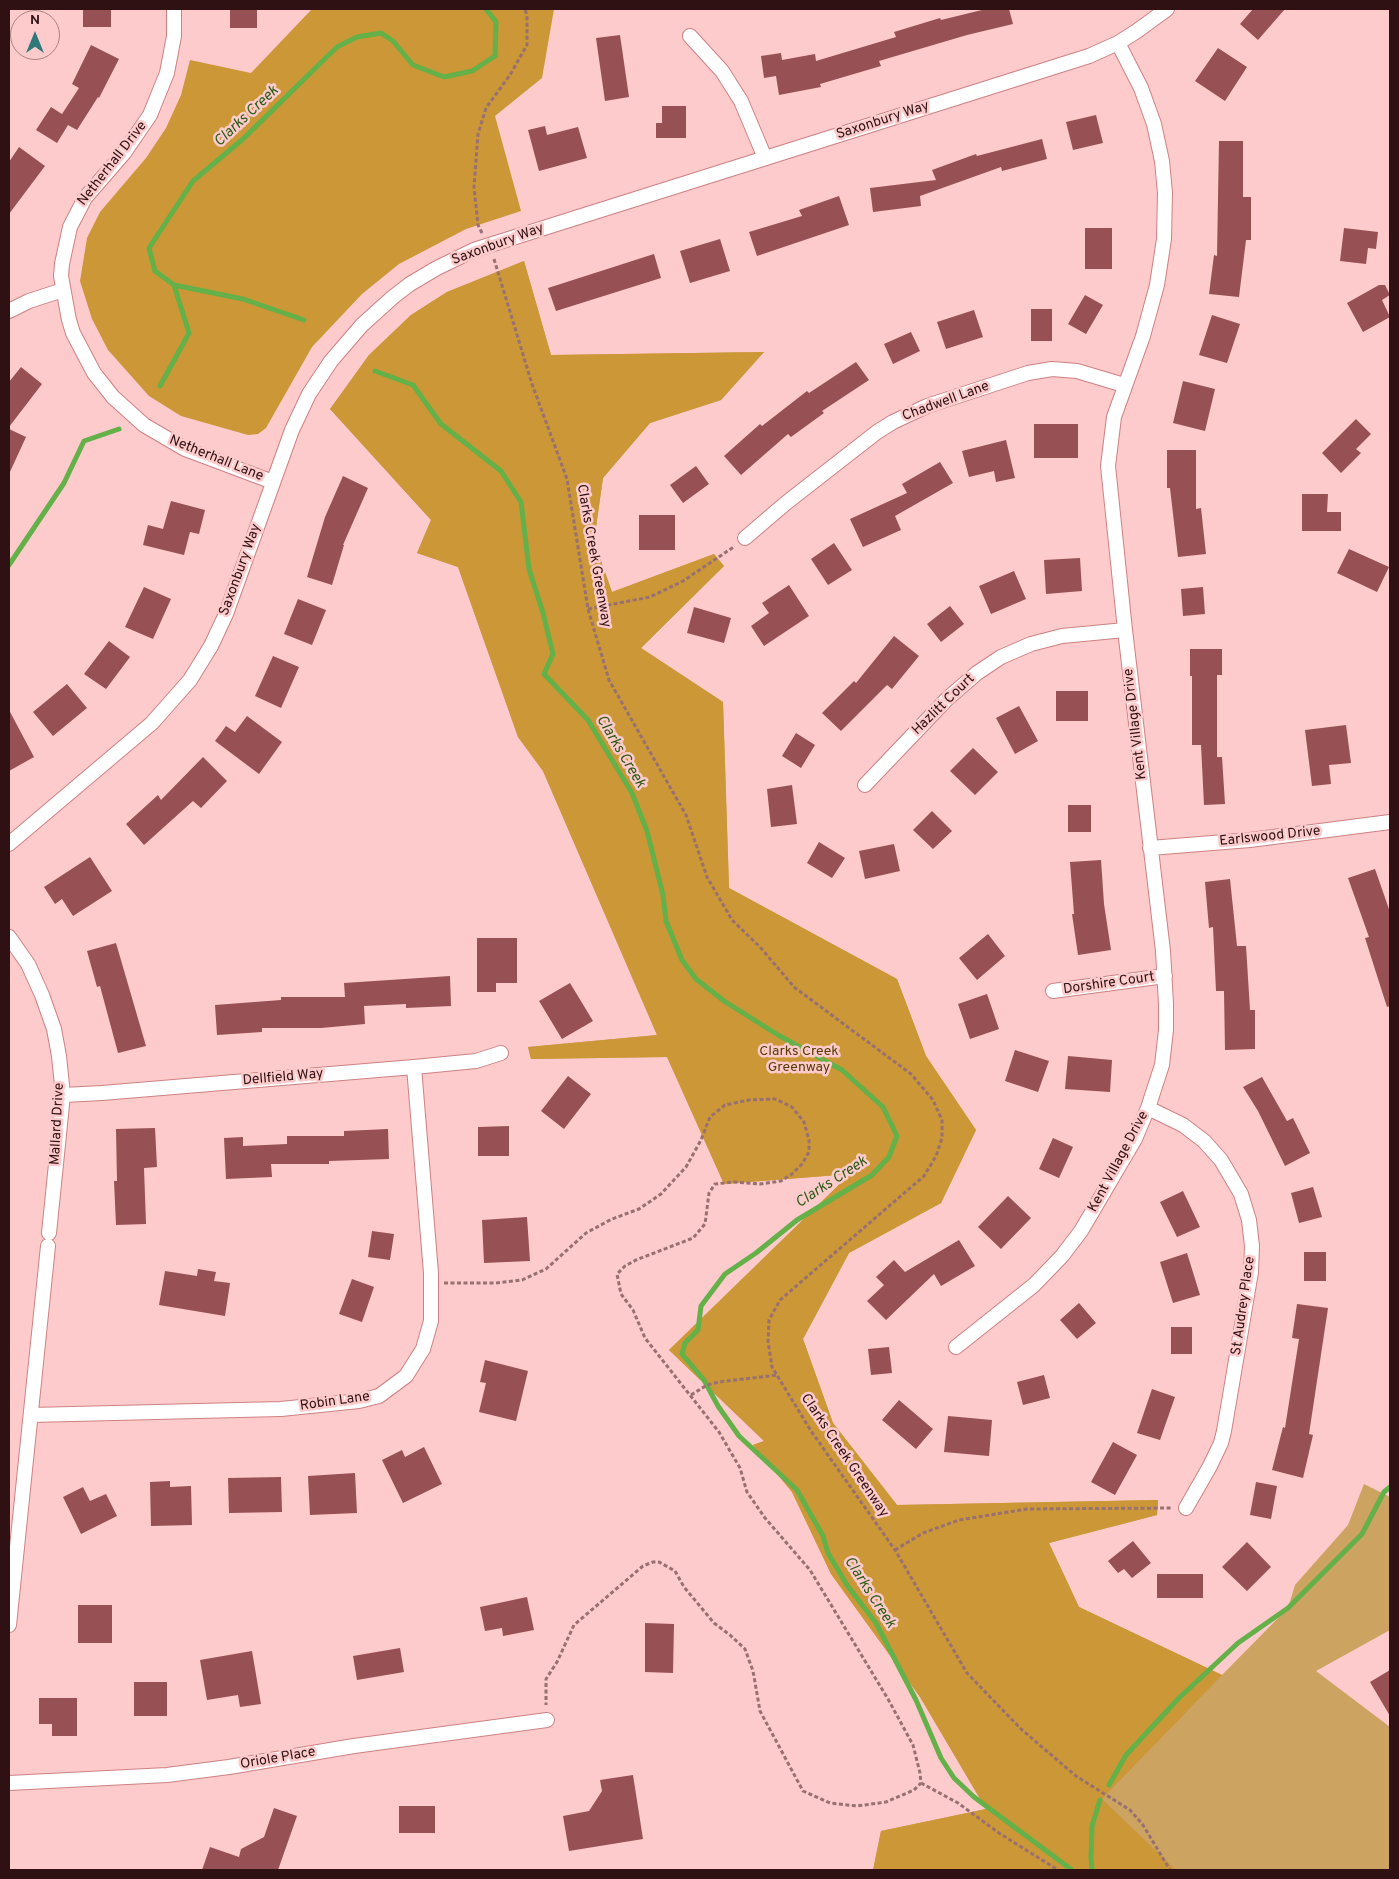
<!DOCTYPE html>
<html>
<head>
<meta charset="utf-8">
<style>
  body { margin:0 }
  #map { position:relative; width:1399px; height:1879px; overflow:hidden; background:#fdcbcb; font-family:Overpass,sans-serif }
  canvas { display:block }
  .frame { position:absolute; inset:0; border:10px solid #2f1113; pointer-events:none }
  .north { position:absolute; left:10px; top:10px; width:50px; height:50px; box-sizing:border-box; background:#fdcbcb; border:1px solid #ab8181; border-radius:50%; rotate:0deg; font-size:14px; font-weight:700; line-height:20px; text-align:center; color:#2f1113 }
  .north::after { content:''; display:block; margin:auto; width:18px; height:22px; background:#2f797b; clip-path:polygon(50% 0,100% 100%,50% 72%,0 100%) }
</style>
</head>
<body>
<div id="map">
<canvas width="1399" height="1879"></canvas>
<div class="frame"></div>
<div class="north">N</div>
</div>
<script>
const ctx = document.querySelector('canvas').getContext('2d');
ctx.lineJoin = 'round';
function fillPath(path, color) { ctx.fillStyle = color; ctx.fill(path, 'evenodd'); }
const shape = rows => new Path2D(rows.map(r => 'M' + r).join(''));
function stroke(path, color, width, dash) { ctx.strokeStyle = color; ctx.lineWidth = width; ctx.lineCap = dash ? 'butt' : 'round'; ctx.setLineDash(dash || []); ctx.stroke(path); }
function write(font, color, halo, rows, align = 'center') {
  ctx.font = font + ' Overpass,sans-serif'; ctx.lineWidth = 5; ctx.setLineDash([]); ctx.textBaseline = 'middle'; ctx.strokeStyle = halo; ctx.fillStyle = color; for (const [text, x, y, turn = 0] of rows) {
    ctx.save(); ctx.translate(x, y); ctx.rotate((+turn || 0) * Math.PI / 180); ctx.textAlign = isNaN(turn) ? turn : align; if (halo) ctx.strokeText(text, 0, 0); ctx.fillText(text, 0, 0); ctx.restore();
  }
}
const green = shape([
  [524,261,551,355,764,352,721,400,650,423,603,478,594,541,612,592,714,554,724,566,641,648,723,702,729,888,897,979,926,1056,976,1130,941,1203,849,1253,803,1339,833,1423,897,1505,1158,1500,1157,1515,1049,1543,1079,1607,1222,1675,1288,1608,1295,1585,1348,1525,1364,1484,1390,1497,1390,1630,1316,1671,1390,1727,1390,1870,873,1870,881,1831,986,1809,920,1697,831,1574,792,1492,753,1445,764,1441,669,1350,850,1174,724,1184,667,1057,531,1059,528,1047,657,1035,543,771,518,737,458,567,417,553,431,520,330,409,369,355,411,315,447,292]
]);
const forest = shape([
  [312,9,554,9,542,78,495,116,521,211,466,229,399,264,362,294,312,347,266,428,258,434,248,435,181,416,149,396,108,350,92,319,80,281,87,238,100,212,146,158,166,128,181,95,190,60,251,73],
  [524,261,551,355,764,352,721,400,650,423,603,478,594,541,612,592,714,554,724,566,641,648,723,702,729,888,897,979,926,1056,976,1130,941,1203,849,1253,803,1339,833,1423,897,1505,1158,1500,1157,1515,1049,1543,1079,1607,1222,1675,1102,1799,1176,1870,873,1870,881,1831,986,1809,920,1697,831,1574,792,1492,753,1445,764,1441,669,1350,850,1174,724,1184,667,1057,531,1059,528,1047,657,1035,543,771,518,737,458,567,417,553,431,520,330,409,369,355,411,315,447,292]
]);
const stream = shape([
  [304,320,243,299,174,285,155,271,149,248,193,181,243,139,337,47,357,37,381,33,393,41,413,65,444,77,472,71,495,56,496,22,486,9],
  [375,371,413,385,441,424,501,471,521,502,529,569,543,613,553,654,544,674,588,720,632,793,647,831,663,895,666,921,682,960,696,979,724,1001,778,1035,842,1070,883,1107,897,1136,889,1157,872,1175,797,1220,756,1253,725,1274,701,1306,698,1330,685,1343,682,1354,704,1380,718,1406,739,1436,797,1490,823,1536,828,1553,847,1585,876,1623,916,1700,941,1758,954,1778,974,1797,1072,1870],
  [160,386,189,333,174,285],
  [9,565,64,483,84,441,119,429],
  [1109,1785,1126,1755,1179,1698,1238,1643,1288,1608,1362,1534,1384,1492,1390,1487],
  [1092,1870,1091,1858,1092,1826,1100,1800]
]);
const building = shape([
  [83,9,111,9,111,27,83,27],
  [230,9,257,9,257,28,230,28],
  [986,9,1009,9,1013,24,967,35,879,61,881,66,820,84,821,87,779,95,776,76,764,78,761,56,781,53,782,60,815,54,816,61,896,37,894,32,940,18,941,20],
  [1253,9,1285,9,1258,40,1240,24],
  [620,35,629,97,605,101,596,38],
  [91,45,119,59,99,98,98,97,77,130,68,125,57,143,36,130,51,107,62,114,79,88,72,84],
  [1218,48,1247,67,1225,101,1195,81],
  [662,106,686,106,686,138,656,138,656,123,662,123],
  [1096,115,1103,143,1073,150,1066,122],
  [545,126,547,135,578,127,587,158,539,171,528,130],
  [1042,139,1047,159,1002,171,1001,167,920,196,921,206,873,212,870,188,936,180,932,170,976,154,977,156],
  [1219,141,1243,141,1243,197,1251,197,1251,240,1246,240,1239,297,1209,294,1214,255,1217,256],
  [19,147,45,166,9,214,9,162],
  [839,196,849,225,757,256,749,232,802,216,799,210],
  [1085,228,1112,228,1112,269,1085,269],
  [1344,228,1378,232,1376,249,1368,248,1366,264,1340,261],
  [720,239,730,271,690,283,680,251],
  [654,254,661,278,556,311,548,288],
  [1379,285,1385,285,1390,295,1382,300,1390,317,1363,332,1347,303],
  [1085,295,1103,305,1086,334,1068,324],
  [1031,309,1052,309,1052,341,1031,341],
  [974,310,983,337,946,349,937,322],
  [1212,315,1240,324,1227,363,1199,355],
  [911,332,920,351,893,364,884,344],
  [856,362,869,380,822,411,824,413,791,437,788,434,741,475,724,456,760,424,762,426,807,391,809,393],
  [21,367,42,384,9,427,9,382],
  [1183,381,1215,389,1205,431,1173,423],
  [1356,419,1371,434,1356,449,1361,453,1341,473,1322,453],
  [1034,424,1078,424,1078,458,1034,458],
  [9,429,26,437,9,474],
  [1006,440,1015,478,996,482,994,471,969,477,962,451],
  [1167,450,1196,450,1196,509,1201,508,1206,554,1178,557,1170,488,1167,488],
  [940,462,953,483,895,516,901,530,863,547,850,519,907,493,902,484],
  [696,466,709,484,683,503,670,485],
  [343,476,368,488,343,545,344,545,332,585,307,577,325,517],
  [1302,494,1328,494,1327,512,1341,512,1341,531,1302,531],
  [171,501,205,510,199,534,190,532,184,555,143,545,148,525,163,529],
  [639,515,675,515,675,550,639,550],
  [834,543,852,570,828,585,811,559],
  [1349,549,1389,567,1377,592,1337,573],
  [1080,558,1082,591,1046,594,1044,560],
  [1014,571,1026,599,991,614,979,586],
  [789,585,809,616,764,646,751,626,769,613,762,603],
  [144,587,171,599,153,639,125,627],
  [1203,587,1205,614,1183,616,1181,589],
  [298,599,326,610,312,645,284,634],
  [950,606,964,624,941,642,927,624],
  [694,607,731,618,724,643,687,633],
  [894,636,919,656,892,689,887,685,841,731,822,713,854,681,856,683],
  [109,641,130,657,106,689,84,674],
  [1190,649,1222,649,1222,675,1217,675,1217,757,1222,757,1225,804,1204,805,1201,745,1192,745,1192,676,1190,676],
  [273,656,299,667,281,708,255,696],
  [67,684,87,708,53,736,33,712],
  [1056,691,1088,691,1088,721,1056,721],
  [1019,706,1038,741,1015,754,996,718],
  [9,710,34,757,9,771],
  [247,716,282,742,259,774,215,741,226,726,235,732],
  [1346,725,1351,763,1329,765,1331,784,1312,786,1305,730],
  [796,733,815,745,801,768,782,756],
  [973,748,998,772,975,795,950,771],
  [203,757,227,781,201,808,193,801,144,845,126,824,158,795,161,800],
  [792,785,797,824,771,827,767,789],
  [1068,805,1091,805,1091,832,1068,832],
  [932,811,952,831,933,849,913,830],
  [819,842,845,858,832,878,807,863],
  [894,844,900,871,865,879,859,851],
  [90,857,112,891,73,916,62,899,55,904,44,887],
  [1101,860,1104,904,1111,950,1078,955,1072,914,1074,914,1070,862],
  [1375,869,1390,912,1390,1006,1387,1007,1365,938,1369,937,1348,878],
  [1230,879,1237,946,1246,946,1250,1010,1255,1010,1255,1049,1225,1050,1224,991,1216,991,1213,927,1209,928,1205,882],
  [988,934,1005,956,977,980,959,958],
  [477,938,517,938,517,983,496,983,496,992,477,992],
  [116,943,146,1046,118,1053,100,986,97,987,87,951],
  [450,976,451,1006,406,1008,406,1004,364,1006,365,1024,321,1028,262,1028,262,1032,217,1035,215,1005,281,1000,281,997,345,997,344,983],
  [570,983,593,1021,562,1039,539,1001],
  [987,994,999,1029,970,1039,958,1004],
  [1015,1050,1049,1061,1038,1092,1005,1081],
  [1068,1056,1112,1060,1110,1092,1065,1089],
  [568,1076,591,1094,564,1129,541,1111],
  [1262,1077,1287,1121,1293,1118,1310,1153,1285,1166,1258,1111,1243,1087],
  [509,1126,509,1156,478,1156,478,1127],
  [155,1128,157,1167,144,1168,146,1224,116,1225,114,1181,117,1181,116,1129],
  [388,1129,389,1159,329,1161,329,1164,271,1164,272,1177,226,1179,224,1138,243,1137,243,1146,287,1144,287,1136,344,1136,344,1131],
  [1053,1138,1073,1147,1059,1178,1039,1169],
  [1313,1187,1322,1217,1299,1223,1291,1193],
  [1183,1191,1200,1227,1177,1237,1160,1202],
  [1008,1196,1031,1218,1001,1249,978,1227],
  [527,1217,530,1261,484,1263,482,1220],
  [372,1231,394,1234,390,1260,368,1257],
  [959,1240,975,1266,941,1286,934,1274,886,1320,867,1301,884,1285,876,1277,894,1260,905,1272],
  [1304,1252,1326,1252,1326,1281,1304,1281],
  [1187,1253,1200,1295,1173,1303,1160,1262],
  [198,1269,216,1272,214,1281,230,1283,225,1316,159,1305,165,1271,197,1276],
  [352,1279,374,1287,362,1322,339,1314],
  [1079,1303,1096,1323,1077,1339,1060,1320],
  [1297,1304,1328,1308,1309,1434,1313,1435,1303,1478,1272,1470,1283,1427,1285,1428,1299,1339,1292,1338],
  [1171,1327,1192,1327,1192,1354,1171,1354],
  [889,1347,892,1373,871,1375,868,1349],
  [485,1360,528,1371,516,1421,479,1412,486,1383,480,1382],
  [1044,1375,1050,1398,1023,1405,1017,1382],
  [1152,1389,1175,1397,1160,1440,1137,1433],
  [899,1400,933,1429,916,1449,882,1420],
  [948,1416,992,1420,989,1456,944,1452],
  [1113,1442,1137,1455,1115,1495,1091,1482],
  [424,1447,442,1484,403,1503,382,1460,402,1450,405,1457],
  [355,1473,357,1513,310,1515,308,1476],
  [281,1477,282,1512,229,1513,228,1478],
  [170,1481,170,1487,191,1486,192,1525,151,1526,150,1482],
  [1256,1482,1277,1486,1271,1519,1250,1515],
  [83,1487,90,1501,106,1494,117,1516,81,1534,63,1497],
  [1133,1541,1151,1563,1132,1578,1124,1569,1118,1573,1108,1561],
  [1247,1542,1271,1567,1247,1591,1222,1567],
  [1157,1574,1203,1574,1203,1598,1157,1598],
  [527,1597,534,1630,503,1636,502,1628,485,1631,480,1607],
  [78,1605,112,1605,112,1643,78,1643],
  [645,1623,674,1624,673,1673,645,1672],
  [400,1648,404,1672,357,1680,353,1656],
  [252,1651,261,1704,240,1707,238,1695,207,1700,200,1660],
  [1390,1670,1390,1716,1370,1682],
  [134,1682,167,1682,167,1716,134,1716],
  [39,1698,77,1698,77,1736,52,1736,52,1724,39,1724],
  [633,1775,643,1839,569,1851,563,1816,589,1811,602,1791,600,1780],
  [399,1806,435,1806,435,1833,399,1833],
  [274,1808,297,1816,278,1870,202,1870,210,1847,239,1857,241,1849,264,1837]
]);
const path = shape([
  [482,233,478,225,474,187,478,134,486,108,510,75,527,45,527,16,525,9],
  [494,259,532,384,567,479,588,609,609,680,686,815,707,877,732,920,760,947,794,987,911,1074,933,1100,942,1120,942,1138,936,1156,924,1176,780,1300,769,1320,768,1341,772,1367,811,1431,895,1550,967,1673,1021,1729,1076,1776,1130,1810,1143,1825,1170,1870],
  [588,609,650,597,683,581,735,546],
  [444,1283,495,1283,522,1280,546,1269,586,1233,612,1219,639,1209,661,1194,686,1167,701,1140,710,1117,725,1105,749,1100,775,1099,792,1107,804,1122,809,1140,809,1152,802,1164,792,1174,781,1181,760,1184,733,1182,715,1184,709,1193,705,1224,693,1238,636,1260,625,1266,617,1274,621,1294,633,1310,645,1338,719,1432,740,1468,747,1492,765,1518,810,1570,888,1699,913,1745,920,1773,921,1783,914,1790,886,1802,857,1806,830,1803,803,1791,760,1711,753,1671,745,1649,730,1635,714,1623,684,1587,675,1571,659,1562,653,1562,643,1566,574,1625,557,1662,546,1679,546,1705],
  [691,1395,707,1385,719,1382,777,1375],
  [895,1550,923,1533,959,1520,1027,1509,1173,1508],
  [921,1783,958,1803,999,1833,1058,1870]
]);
const minor = shape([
  [174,9,174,36,167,73,150,115,124,153,85,198,70,227,62,264,61,276,69,320,73,333,94,373,113,397,144,425,185,449,273,482],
  [690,36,722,71,741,101,765,158],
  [9,311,29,301,63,290],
  [745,538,786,503,877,432,893,422,927,406,1028,373,1052,369,1077,371,1124,385],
  [865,785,947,699,977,673,1001,657,1031,644,1062,636,1125,630],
  [9,844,152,723,190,680,211,646,226,614,292,430,309,394,331,361,362,325,393,297,410,284,437,268,474,250,1089,56,1118,43,1137,31,1167,9],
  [1150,848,1250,840,1390,822],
  [9,937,28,964,42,995,54,1029,59,1056,63,1095,49,1233],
  [1053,991,1165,976],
  [63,1095,102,1093,414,1067,476,1061,501,1053],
  [1148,1108,1183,1125,1204,1141,1221,1160,1241,1194,1249,1220,1252,1246,1251,1272,1224,1431,1221,1443,1210,1466,1186,1508],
  [956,1347,1034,1285,1062,1256,1081,1231,1135,1139,1148,1108,1162,1065,1166,1030,1166,1004,1163,951,1125,630,1108,466,1114,417,1143,336,1157,285,1164,239,1165,193,1162,161,1154,124,1141,88,1118,43],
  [31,1415,281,1409,359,1401,379,1396,406,1376,423,1349,431,1321,431,1273,414,1067],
  [9,1625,48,1246],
  [9,1783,167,1775,229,1767,354,1746,547,1720]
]);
const streetNames = [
  ["Saxonbury Way",883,121,-18],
  ["Netherhall Drive",113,164,-52],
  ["Saxonbury Way",498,245,-20],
  ["Chadwell Lane",946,402,-20],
  ["Netherhall Lane",216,459,22],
  ["Clarks Creek Greenway",593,556,80],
  ["Saxonbury Way",241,570,-70],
  ["Hazlitt Court",944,705,-44],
  ["Kent Village Drive",1136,724,-97],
  ["Earlswood Drive",1270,837,-6],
  ["Dorshire Court",1109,984,-8],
  ["Dellfield Way",283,1078,-5],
  ["Mallard Drive",58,1124,-87],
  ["Kent Village Drive",1119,1162,-62],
  ["St Audrey Place",1244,1306,-82],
  ["Robin Lane",335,1402,-8],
  ["Clarks Creek Greenway",844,1456,56],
  ["Oriole Place",278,1759,-10]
];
const parkNames = [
  ["Clarks Creek",799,1052],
  ["Greenway",799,1068]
];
const waterNames = [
  ["Clarks Creek",247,117,-43],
  ["Clarks Creek",620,752,59],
  ["Clarks Creek",832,1183,-33],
  ["Clarks Creek",869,1593,57]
];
fillPath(green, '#cca361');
fillPath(forest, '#cc9737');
stroke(stream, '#64b049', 5);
fillPath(building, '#975053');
stroke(minor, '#ce8183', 16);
stroke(path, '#987071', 3, [4, 2.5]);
stroke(minor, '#fff', 14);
write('14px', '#2f1113', '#fdcbcb', streetNames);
write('14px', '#563a03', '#fdcbcb', parkNames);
write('italic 15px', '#2b5c17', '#fdcbcb', waterNames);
</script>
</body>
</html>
